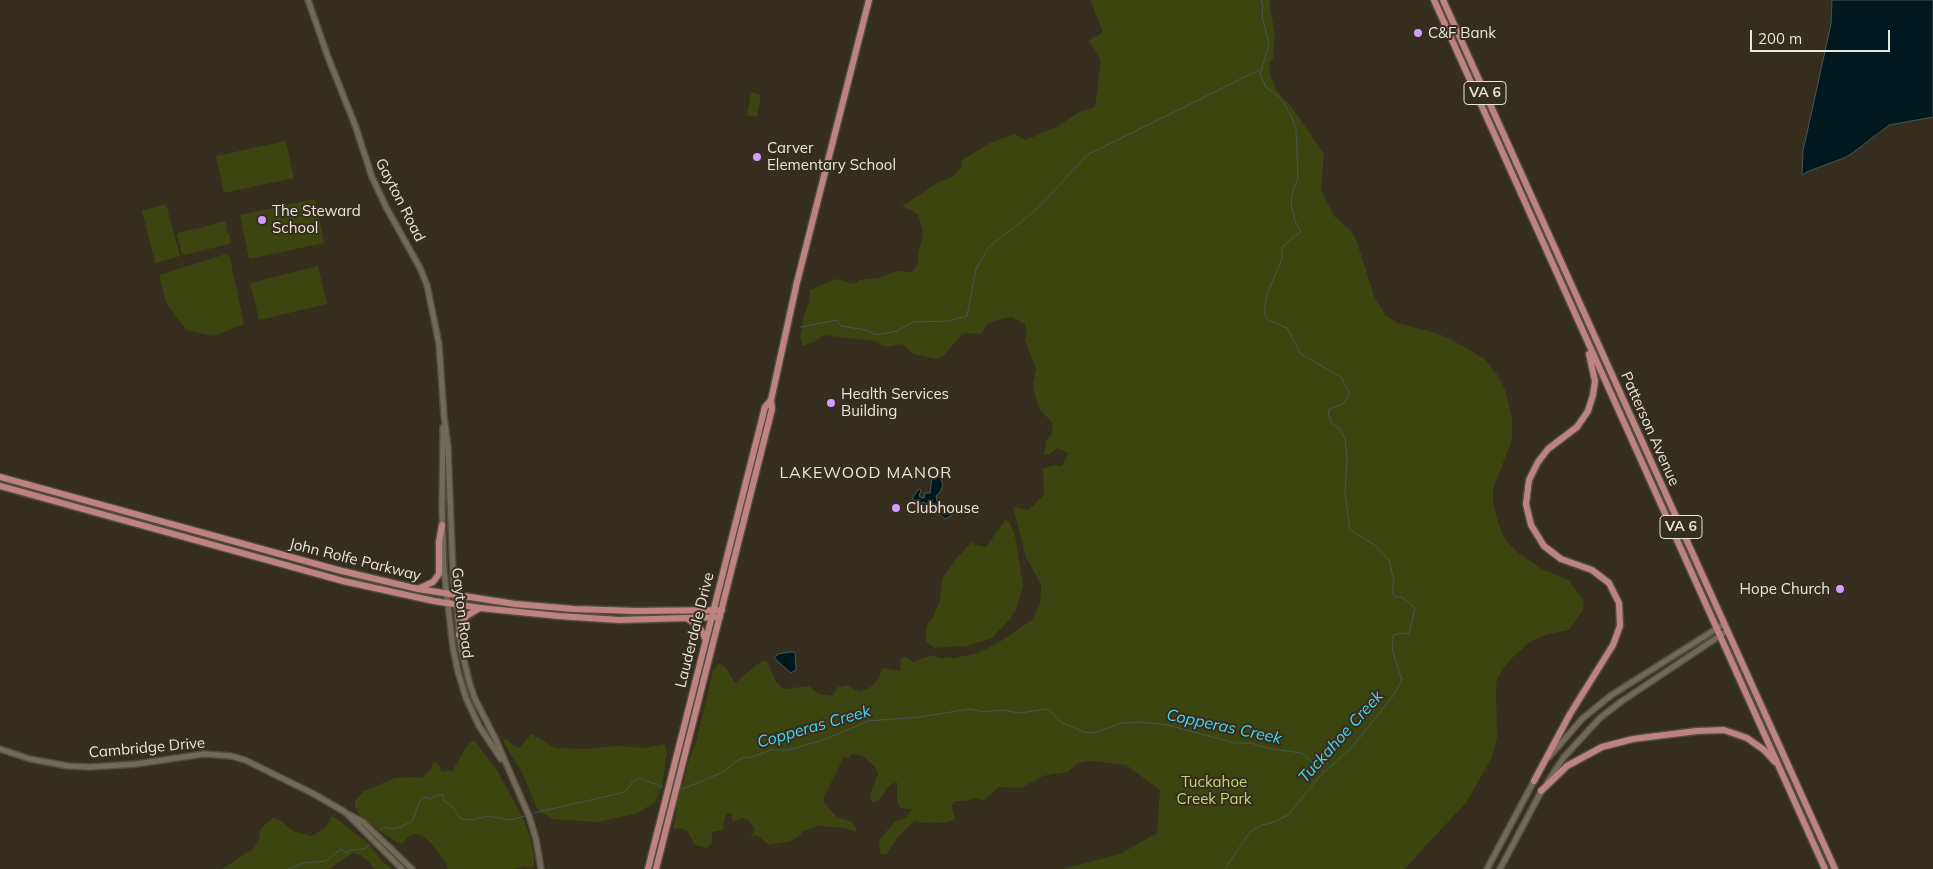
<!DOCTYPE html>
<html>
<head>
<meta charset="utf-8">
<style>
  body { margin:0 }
  #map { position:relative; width:1933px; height:869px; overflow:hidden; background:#352e1e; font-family:Mulish,sans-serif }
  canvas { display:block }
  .scale { position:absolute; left:1750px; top:30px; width:140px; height:22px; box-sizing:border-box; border:2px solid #eae5db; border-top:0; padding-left:6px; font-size:15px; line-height:18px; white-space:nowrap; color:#eae5db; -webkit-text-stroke:4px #352e1e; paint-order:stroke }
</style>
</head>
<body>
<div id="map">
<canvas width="1933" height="869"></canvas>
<div class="scale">200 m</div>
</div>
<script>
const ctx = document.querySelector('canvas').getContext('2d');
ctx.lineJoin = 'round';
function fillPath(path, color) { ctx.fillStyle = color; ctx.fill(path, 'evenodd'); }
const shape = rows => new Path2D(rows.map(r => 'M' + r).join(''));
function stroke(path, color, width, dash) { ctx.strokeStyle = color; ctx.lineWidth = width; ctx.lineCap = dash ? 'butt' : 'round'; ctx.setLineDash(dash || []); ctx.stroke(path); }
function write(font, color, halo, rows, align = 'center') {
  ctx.font = font + ' Mulish,sans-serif'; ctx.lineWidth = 4; ctx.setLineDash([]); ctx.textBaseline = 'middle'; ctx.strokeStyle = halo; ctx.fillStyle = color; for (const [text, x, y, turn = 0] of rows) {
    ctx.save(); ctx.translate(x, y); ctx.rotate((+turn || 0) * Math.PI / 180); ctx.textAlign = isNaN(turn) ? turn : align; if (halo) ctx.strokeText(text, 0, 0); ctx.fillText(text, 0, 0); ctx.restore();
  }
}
const green = shape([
  [1090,0,1269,0,1275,36,1273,58,1269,64,1271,78,1277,91,1291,106,1324,154,1321,190,1334,216,1351,231,1357,242,1374,296,1385,315,1398,323,1439,334,1467,348,1486,360,1498,376,1505,389,1512,418,1512,440,1493,489,1493,504,1500,528,1506,540,1517,552,1542,569,1569,580,1581,597,1584,603,1583,610,1569,630,1548,634,1530,642,1514,656,1504,667,1497,680,1496,688,1497,738,1491,759,1466,803,1427,844,1405,869,1062,869,1120,854,1157,833,1160,790,1126,765,1089,761,1078,763,1067,772,1043,776,1021,788,999,787,983,801,976,798,965,801,955,801,951,807,954,814,955,820,943,823,932,822,922,823,915,820,897,838,886,855,880,854,879,841,894,822,905,818,912,809,900,808,897,798,897,782,890,785,878,801,872,803,870,794,878,774,875,767,863,756,852,754,849,756,850,759,844,757,824,797,824,803,837,817,852,822,856,828,856,832,845,828,818,826,803,831,798,837,791,841,769,845,758,836,749,835,754,833,755,829,749,821,742,818,733,822,731,813,727,814,724,820,723,830,712,832,712,843,709,847,705,848,695,845,687,830,678,828,675,830,673,828,677,807,674,806,680,786,683,785,688,763,696,742,713,671,719,663,725,667,735,683,756,665,763,661,767,661,776,682,781,687,786,689,809,686,819,694,833,696,838,687,847,685,859,692,871,687,878,679,883,668,900,671,901,658,906,657,913,662,932,655,940,658,953,658,975,654,998,643,1032,620,1040,604,1041,585,1026,557,1013,507,1028,510,1035,504,1044,494,1043,469,1052,465,1062,466,1068,453,1057,448,1050,454,1044,455,1046,441,1051,434,1053,428,1051,421,1040,410,1035,396,1033,383,1036,369,1025,340,1027,334,1025,324,1011,317,989,322,981,334,966,333,960,336,944,356,936,359,913,354,902,344,886,347,873,341,823,335,814,342,803,346,800,338,804,315,809,302,810,290,836,279,854,284,859,280,883,277,895,271,911,272,915,269,918,261,918,252,923,236,922,228,918,214,902,206,937,183,953,177,962,166,962,160,990,143,1014,134,1026,140,1058,126,1079,112,1095,107,1101,61,1089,40,1103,32],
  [751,92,761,95,757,117,747,115],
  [286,141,294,178,224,193,216,156],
  [315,199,324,243,249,259,240,215],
  [166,204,180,256,155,263,142,211],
  [224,221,226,223,227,233,229,234,231,242,229,244,209,249,206,248,205,250,184,255,182,254,180,247,181,245,179,243,177,236,178,233,198,228,201,229,203,227],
  [226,254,230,258,244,324,214,336,186,330,166,303,159,275],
  [318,266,327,304,259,320,250,283],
  [1005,520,1009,522,1015,535,1023,586,1016,610,1010,619,992,638,967,646,934,648,926,641,926,633,928,623,932,619,940,601,942,579,955,560,971,542,975,545,986,547],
  [531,734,555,748,588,749,617,746,645,748,665,744,667,751,662,787,655,802,638,813,598,822,552,819,537,809,522,772,504,744,504,740,507,739,514,746,520,748],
  [474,740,497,770,522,816,530,837,534,855,534,866,531,868,524,866,514,869,448,869,446,863,432,844,422,835,415,834,409,836,402,844,399,843,384,834,361,816,355,808,355,801,364,791,395,778,412,777,422,778,430,770,434,761,440,766,441,772,453,770,468,744],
  [333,816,369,844,382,861,392,869,375,869,368,861,360,855,353,853,329,869,222,869,254,848,259,839,260,829,273,818,280,820,293,831,311,836,324,829,328,824,330,817]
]);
const water = shape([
  [1832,0,1933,0,1933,117,1889,125,1854,152,1844,158,1809,171,1802,175,1803,151,1831,24,1832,0],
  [936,474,940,477,943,485,940,492,936,496,937,501,954,508,953,514,946,519,941,516,939,508,935,506,930,508,924,502,919,504,919,499,915,501,912,498,919,489,921,490,919,496,922,498,924,498,925,493,930,493,932,476,936,474],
  [790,652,795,652,796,670,791,673,774,658,778,654,790,652]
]);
const stream = shape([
  [801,327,837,320,841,326,866,330,876,335,897,331,913,322,948,321,967,316,976,269,989,247,1037,209,1087,155,1259,70],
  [683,789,723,772,735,762,742,758,752,757,771,750,789,750,826,739,868,721,920,717,969,709,984,712,1003,710,1019,713,1048,709,1061,722,1084,732,1094,733,1121,723,1140,722,1168,725,1235,743,1251,743,1271,749,1302,753,1324,772],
  [534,813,621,793,627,790,633,781,640,778,662,787],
  [380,830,386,827,393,829,403,826,413,820,419,802,424,797,430,799,437,795,443,795,444,801,451,805,461,819,472,820,488,816,510,820,525,816],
  [288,869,304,863,326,861,341,849,346,853,351,850,364,849,369,844],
  [1225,869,1250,832,1262,825,1271,823,1288,815,1319,777,1353,746,1393,696,1402,680,1393,652,1392,639,1394,635,1401,633,1409,634,1415,609,1412,605,1403,598,1394,596,1392,591,1394,581,1389,560,1375,545,1350,530,1345,492,1347,456,1345,439,1339,428,1332,424,1328,414,1329,409,1343,404,1348,397,1349,393,1341,377,1301,354,1287,328,1268,320,1264,312,1267,294,1282,259,1282,248,1293,237,1301,232,1295,221,1291,204,1293,190,1298,178,1296,130,1292,117,1280,98,1266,87,1260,74,1269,44,1262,16,1263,5,1261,0]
]);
const minor = shape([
  [308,0,328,57,355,125,372,177,386,207,420,268,427,285,439,344,444,416,448,447,453,573,461,647,469,681,475,699,495,738,529,816,536,839,541,869],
  [443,427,442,509,444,571,453,648,458,672,466,698,479,726,501,759],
  [0,749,30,759,68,766,90,767,136,764,204,754,231,756,245,760,312,793,345,812,402,869],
  [1549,757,1582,719,1610,696,1724,624],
  [1547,783,1564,757,1600,718,1622,701,1727,631],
  [348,814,363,822,412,869],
  [1487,869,1535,779],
  [1500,869,1542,790]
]);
const major = shape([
  [1434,0,1825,869],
  [1443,0,1835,869],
  [0,477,338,570,418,589,515,604,574,609,636,611,722,610],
  [0,486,343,581,434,601,480,608,559,616,619,620,720,617],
  [418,589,433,582,439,574,439,542,442,525],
  [688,619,699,626,705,638],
  [459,635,464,619,468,615,480,608],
  [1534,781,1570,714,1613,645,1620,626,1619,603,1609,583,1592,570,1561,559,1544,546,1531,525,1526,504,1529,480,1538,462,1548,449,1577,427,1588,411,1593,395,1595,381,1589,354],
  [1541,791,1567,766,1602,747,1633,739,1697,731,1724,730,1747,738,1764,750,1775,762],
  [648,869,765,407,771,400],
  [656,869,772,409,771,400,797,282,869,0]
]);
const markers = [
  [1418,33,5,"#d19dfe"],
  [757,157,5,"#d19dfe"],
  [262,220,5,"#d19dfe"],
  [831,403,5,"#d19dfe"],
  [896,508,5,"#d19dfe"],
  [1840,589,5,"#d19dfe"]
];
const shields = [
  [1485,93,42],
  [1681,527,42]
];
const shieldNames = [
  ["VA 6",1485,93],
  ["VA 6",1681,527]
];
const poiNames = [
  ["C&F Bank",1428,33],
  ["Carver",767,148],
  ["Elementary School",767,165],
  ["The Steward",272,211],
  ["School",272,228],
  ["Health Services",841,394],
  ["Building",841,411],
  ["Clubhouse",906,508],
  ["Hope Church",1830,589,"right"]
];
const streetNames = [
  ["Gayton Road",400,200,63],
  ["Patterson Avenue",1650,429,66],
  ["John Rolfe Parkway",355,560,14],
  ["Gayton Road",462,613,83],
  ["Lauderdale Drive",695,630,-76],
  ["Cambridge Drive",147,748,-5]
];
const parkNames = [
  ["Tuckahoe",1214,782],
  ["Creek Park",1214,799]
];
const neighbourhoodNames = [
  ["LAKEWOOD MANOR",866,473]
];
const waterNames = [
  ["Copperas Creek",814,727,-16],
  ["Copperas Creek",1224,727,12],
  ["Tuckahoe Creek",1341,737,-48]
];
fillPath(green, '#3c4410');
fillPath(water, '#00191f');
stroke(water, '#465657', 1);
stroke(stream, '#465657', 1);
stroke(minor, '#524c3e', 8);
stroke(major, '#524c3e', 9);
stroke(minor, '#726a58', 5);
stroke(major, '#bf837f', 6);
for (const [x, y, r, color] of markers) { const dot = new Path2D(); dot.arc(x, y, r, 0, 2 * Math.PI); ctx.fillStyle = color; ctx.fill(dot); stroke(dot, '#352e1e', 2); }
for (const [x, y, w] of shields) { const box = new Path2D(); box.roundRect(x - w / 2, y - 11.5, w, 23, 4); ctx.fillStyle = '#352e1e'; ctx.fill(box); stroke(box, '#eae5db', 1); }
write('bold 14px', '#eae5db', null, shieldNames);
write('15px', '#eae5db', '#352e1e', poiNames, 'left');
write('15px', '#eae5db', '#352e1e', streetNames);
write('15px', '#c3d674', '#352e1e', parkNames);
ctx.letterSpacing = '1px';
write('16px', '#eae5db', '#352e1e', neighbourhoodNames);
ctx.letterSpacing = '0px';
write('italic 16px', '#47d5f2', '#352e1e', waterNames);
</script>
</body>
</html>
